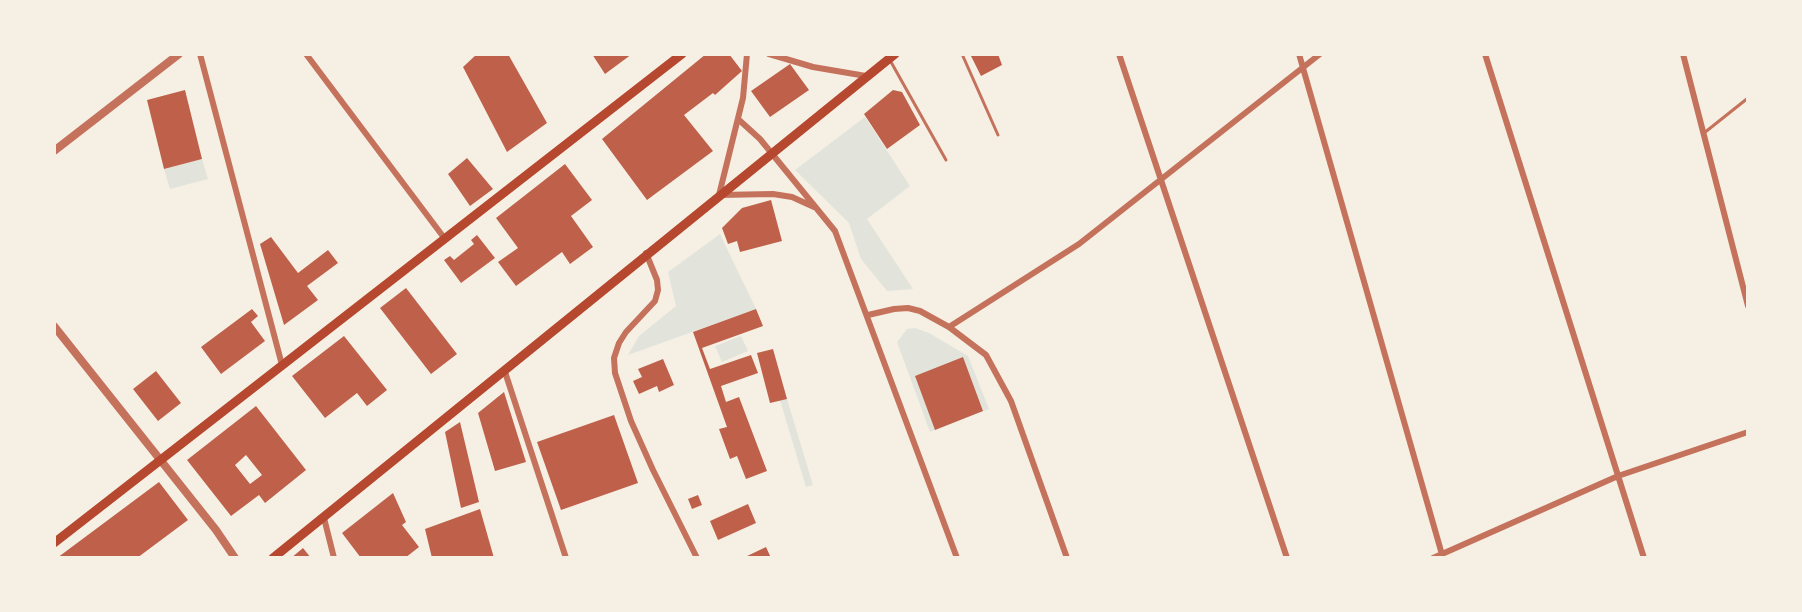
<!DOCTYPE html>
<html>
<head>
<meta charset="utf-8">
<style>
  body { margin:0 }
  #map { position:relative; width:1802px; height:612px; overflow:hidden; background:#f6efe4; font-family:Ubuntu,sans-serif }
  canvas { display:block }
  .frame { position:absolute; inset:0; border:56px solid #f6efe4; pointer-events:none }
</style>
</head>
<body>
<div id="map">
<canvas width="1802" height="612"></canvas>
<div class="frame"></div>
</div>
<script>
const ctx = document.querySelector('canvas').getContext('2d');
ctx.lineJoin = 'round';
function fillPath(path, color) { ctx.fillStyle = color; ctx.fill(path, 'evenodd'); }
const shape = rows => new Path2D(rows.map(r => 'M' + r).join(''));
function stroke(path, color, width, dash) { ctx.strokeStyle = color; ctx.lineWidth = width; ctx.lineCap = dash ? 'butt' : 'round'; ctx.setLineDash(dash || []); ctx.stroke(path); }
const green = shape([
  [865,117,910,186,867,219,913,289,887,291,861,259,849,223,795,170],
  [202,159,208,179,170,189,164,169],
  [720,234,756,309,628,355,639,336,676,306,668,272],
  [915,328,929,333,968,356,989,409,930,432,897,342,907,329],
  [741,336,748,351,722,362,715,346],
  [787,399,813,485,806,487,780,400]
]);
const building = shape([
  [477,54,508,54,547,123,507,152,463,67],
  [592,54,632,54,605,74],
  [706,54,729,54,742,71,715,95,713,93,684,115,713,151,647,200,602,139],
  [970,54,998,54,1002,65,981,76],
  [790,64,809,90,770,117,751,91],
  [185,90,202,159,164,169,147,100],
  [893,90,902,92,920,125,887,149,864,114],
  [467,158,493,189,470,206,448,174],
  [565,164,592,200,571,216,593,247,570,264,562,252,516,286,498,262,518,248,496,218],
  [771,200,782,241,740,252,737,241,728,244,722,228,742,208],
  [477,235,495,258,461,283,444,260,450,256,454,260,474,244,471,240],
  [271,237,298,273,328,250,338,263,307,286,318,300,284,325,260,244],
  [406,288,457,354,431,374,380,308],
  [252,309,258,316,251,322,265,341,221,374,201,347],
  [756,309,763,326,702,348,710,369,751,355,758,373,721,386,726,402,739,397,767,471,746,479,737,456,730,459,719,429,727,427,693,332],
  [344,336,387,390,367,406,357,393,325,418,292,376],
  [773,349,787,399,770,403,757,353],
  [963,357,983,411,935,430,915,376],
  [663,359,674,385,659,392,657,386,639,394,633,381,642,377,638,369],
  [156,371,181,403,158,421,133,389],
  [504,392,526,462,495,471,478,413],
  [256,406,306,470,265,503,259,495,231,516,187,460],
  [246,455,262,475,250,484,235,465],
  [614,415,638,483,561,510,537,442],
  [460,422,479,502,461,508,445,432],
  [159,482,188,520,137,558,57,558],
  [393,493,406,522,402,525,419,547,405,558,361,558,342,533],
  [698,495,702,505,692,509,688,499],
  [748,504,756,523,718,540,710,521],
  [480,509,494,558,432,558,425,529],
  [766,547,771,558,743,558],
  [303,548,311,558,291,558]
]);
const service = shape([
  [962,54,998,135],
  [891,62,946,160],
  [1704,133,1748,98]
]);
const minor = shape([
  [200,54,282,365],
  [306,54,445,239],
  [747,54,743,98,719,195,773,194,792,197,814,207],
  [769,54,813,67,866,76],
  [1119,54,1287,558],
  [1299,54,1443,558],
  [1485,54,1644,558],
  [1683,54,1748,306],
  [738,119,760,139,835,231,957,558],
  [646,253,657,280,658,290,655,301,626,332,619,343,614,358,615,373,631,421,653,470,697,558],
  [868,315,894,309,908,308,920,311,949,327,986,355,1011,401,1067,558],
  [949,327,1079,244,1320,54],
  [505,372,566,558],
  [324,518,334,558],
  [1433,558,1618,476,1748,432]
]);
const tertiary = shape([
  [54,151,179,54],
  [54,326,216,530,235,558]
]);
const secondary = shape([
  [54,543,682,54],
  [273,558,895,54]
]);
fillPath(green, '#e2e4dc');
fillPath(building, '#bf614a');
stroke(service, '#c5725c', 3);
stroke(minor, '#c5725c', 6);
stroke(tertiary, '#c5725c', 8);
stroke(secondary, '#b5482f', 9);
</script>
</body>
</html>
